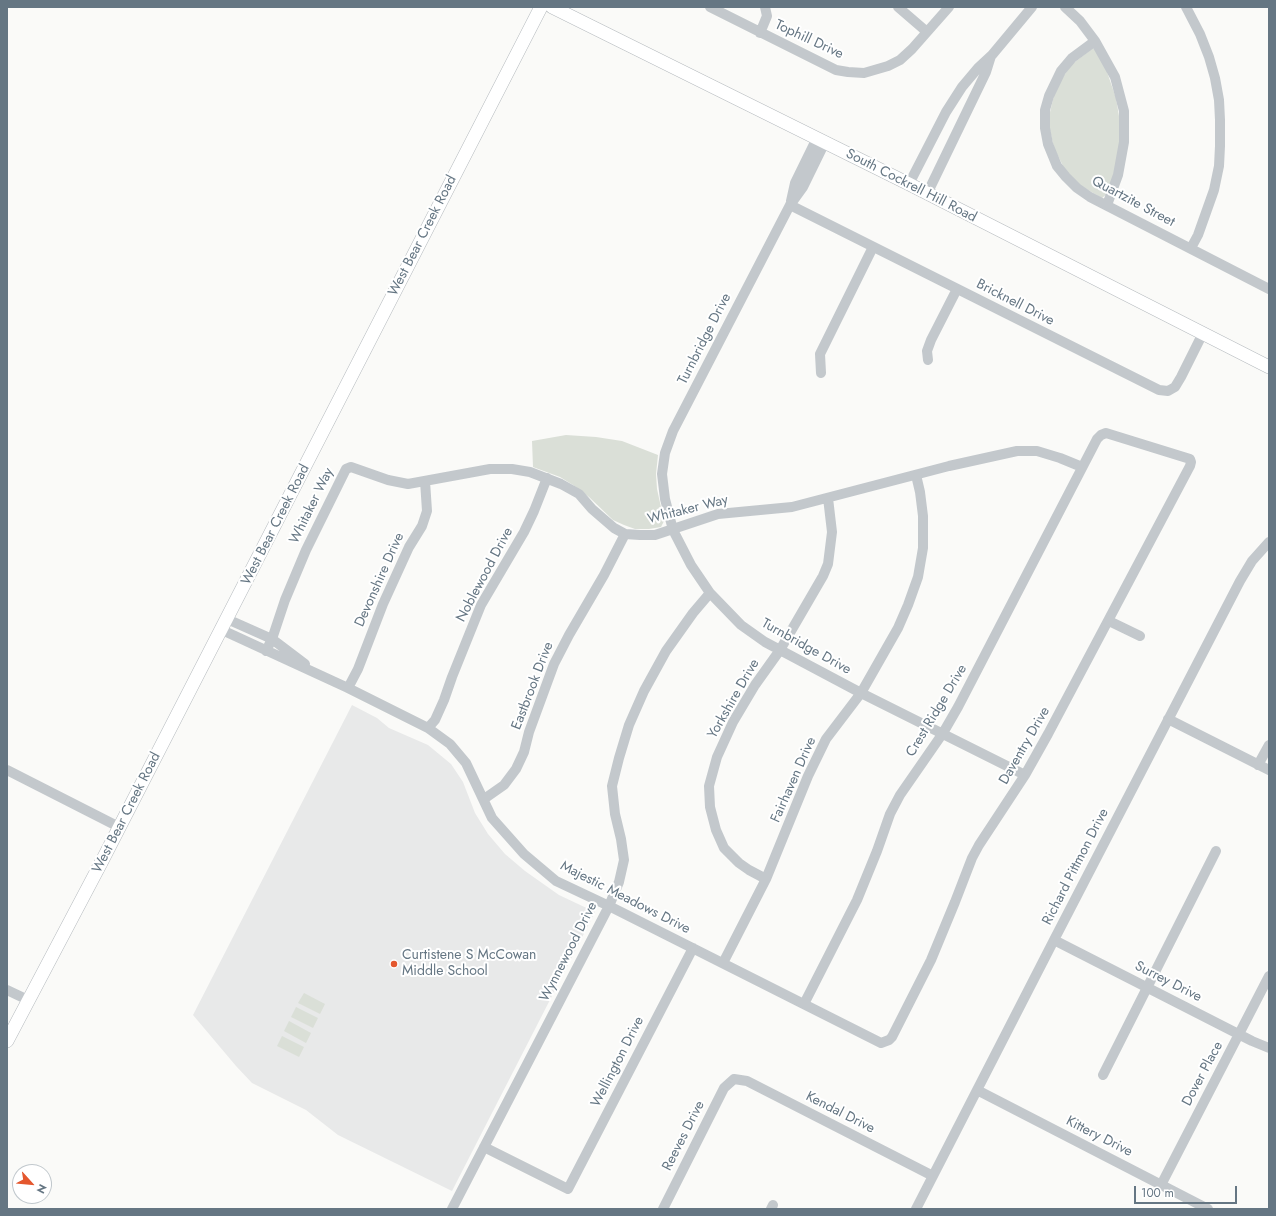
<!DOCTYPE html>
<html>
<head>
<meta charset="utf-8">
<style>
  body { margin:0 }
  #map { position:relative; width:1276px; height:1216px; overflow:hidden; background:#fafaf8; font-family:Jost,sans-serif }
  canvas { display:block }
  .frame { position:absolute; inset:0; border:8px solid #657683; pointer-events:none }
  .north { position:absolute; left:12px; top:1164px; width:40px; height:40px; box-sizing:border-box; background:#fff; border:1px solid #c1c8cd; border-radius:50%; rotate:117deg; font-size:11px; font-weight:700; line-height:16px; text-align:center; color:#657683 }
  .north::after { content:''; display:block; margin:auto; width:14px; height:18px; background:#e4572e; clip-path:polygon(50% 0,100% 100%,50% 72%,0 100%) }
  .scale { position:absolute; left:1134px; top:1186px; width:103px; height:18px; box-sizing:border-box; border:2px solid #657683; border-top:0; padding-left:5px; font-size:12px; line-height:14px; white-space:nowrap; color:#657683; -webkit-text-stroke:3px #fff; paint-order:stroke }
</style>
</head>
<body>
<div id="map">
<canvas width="1276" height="1216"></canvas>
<div class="frame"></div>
<div class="north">N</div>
<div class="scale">100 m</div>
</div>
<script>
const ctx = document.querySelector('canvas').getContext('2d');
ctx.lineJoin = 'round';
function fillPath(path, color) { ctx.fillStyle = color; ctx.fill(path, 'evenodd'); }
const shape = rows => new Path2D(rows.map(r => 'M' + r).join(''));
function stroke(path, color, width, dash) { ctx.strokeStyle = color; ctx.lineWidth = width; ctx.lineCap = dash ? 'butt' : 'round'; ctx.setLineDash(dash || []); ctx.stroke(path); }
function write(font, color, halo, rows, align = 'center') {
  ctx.font = font + ' Jost,sans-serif'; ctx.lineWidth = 4; ctx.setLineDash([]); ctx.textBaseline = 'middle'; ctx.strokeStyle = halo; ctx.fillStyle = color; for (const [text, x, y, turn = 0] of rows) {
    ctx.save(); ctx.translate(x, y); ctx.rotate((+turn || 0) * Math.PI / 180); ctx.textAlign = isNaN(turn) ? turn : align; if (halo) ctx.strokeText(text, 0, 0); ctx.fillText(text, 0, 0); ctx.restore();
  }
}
const built = shape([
  [352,705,377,718,389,728,428,745,451,764,463,782,475,813,488,834,505,854,525,871,559,895,595,912,452,1191,338,1135,306,1110,252,1083,236,1066,193,1015]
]);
const green = shape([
  [1093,48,1095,49,1106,69,1116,98,1119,116,1119,152,1115,170,1107,194,1102,198,1081,186,1066,172,1054,148,1049,126,1050,112,1056,87,1071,65],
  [566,435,596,437,622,441,658,455,656,474,657,489,664,521,661,527,649,529,635,529,624,525,613,520,589,497,573,485,560,477,533,467,532,441],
  [304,993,325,1004,320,1014,298,1003],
  [296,1007,318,1018,313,1028,291,1017],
  [289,1021,311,1033,306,1043,284,1031],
  [282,1036,304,1047,299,1057,277,1046]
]);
const minor = shape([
  [710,7,836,70,848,72,864,73,888,66,900,60,912,49,949,7],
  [898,7,927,32],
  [1065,7,1080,21,1095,41,1115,77,1124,111,1124,142,1118,175,1107,205],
  [1186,7,1200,34,1209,57,1215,78,1219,100,1220,120,1220,146,1219,166,1214,190,1198,235,1191,248],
  [760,33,767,16,765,7],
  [1095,41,1072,58,1061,71,1049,96,1045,110,1045,128,1048,144,1057,166,1066,177,1077,188,1090,197,1269,289],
  [825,142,803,187,790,205,673,431,665,453,662,474,665,499,673,530,691,565,710,593,741,625,765,642,861,693,1025,775],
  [909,184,946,112,962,87,978,68,992,55,1032,7],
  [927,194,986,72,991,56],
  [791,201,795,183,817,138],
  [790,205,1159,390,1168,391,1175,387,1181,377,1203,333],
  [928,360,927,351,931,340,957,289],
  [821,373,820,354,873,247],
  [227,619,272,639,305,664],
  [1109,621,1140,636],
  [222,630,348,688,428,728,450,744,466,763,492,818,524,854,556,881,609,906,881,1043,889,1040,892,1037,931,960,955,902,972,858,979,845,1025,775,1048,734,1190,466,1191,462,1190,459,1106,433,1101,435,1097,439,958,707,943,733,900,795,890,814,877,851,857,900,804,1004],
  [266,651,272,639,285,600,306,550,346,469,351,467,388,480,408,484,490,469,512,469,530,472,561,484,579,494,592,509,614,528,625,534,640,535,655,535,718,514,792,507,949,466,1017,451,1037,451,1060,458,1082,467],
  [348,688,358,669,383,604,409,547,422,526,427,511,425,481],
  [1168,719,1269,770],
  [428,728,435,720,444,700,452,677,481,605,524,532,534,511,547,478],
  [1258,765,1269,745],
  [7,770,119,827],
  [484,799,504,785,516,769,524,752,529,732,554,664,569,635,604,575,625,534],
  [766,879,749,870,739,863,724,848,716,830,710,807,709,786,717,757,733,722,755,685,780,650,823,576,828,564,832,532,828,498],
  [1054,940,1252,1041,1269,1048],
  [723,963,766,879,808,776,826,739,861,693,898,628,908,605,918,577,923,548,923,516,920,492,916,475],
  [7,990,28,1000],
  [1103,1075,1216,851],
  [977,1090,1208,1209],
  [484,1147,568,1189,693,948],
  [1161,1185,1269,976],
  [452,1209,609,906,619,882,624,860,621,839,615,814,612,786,619,758,629,725,644,691,666,651,693,613,710,593],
  [663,1209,724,1088,734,1079,747,1081,933,1176],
  [771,1209,773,1205],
  [916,1209,1054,940,1240,581,1252,561,1269,542]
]);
const major = shape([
  [552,7,909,184,1269,367],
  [7,1041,102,861,541,7]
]);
const markers = [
  [394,964,4,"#e4572e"]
];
const streetNames = [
  ["Tophill Drive",809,40,25],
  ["South Cockrell Hill Road",911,186,27],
  ["Quartzite Street",1133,202,28],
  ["West Bear Creek Road",423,236,-63],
  ["Bricknell Drive",1015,303,27],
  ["Turnbridge Drive",705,339,-63],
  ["Whitaker Way",312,506,-64],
  ["Whitaker Way",688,510,-14],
  ["West Bear Creek Road",276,525,-63],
  ["Noblewood Drive",485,575,-62],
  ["Devonshire Drive",380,580,-66],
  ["Turnbridge Drive",806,647,29],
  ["Eastbrook Drive",533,686,-69],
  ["Yorkshire Drive",734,699,-60],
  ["Crest Ridge Drive",937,711,-59],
  ["Daventry Drive",1025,746,-60],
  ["Fairhaven Drive",794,780,-66],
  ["West Bear Creek Road",127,813,-63],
  ["Richard Pittmon Drive",1076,867,-63],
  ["Majestic Meadows Drive",625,898,27],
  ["Wynnewood Drive",569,952,-63],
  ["Surrey Drive",1168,982,27],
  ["Wellington Drive",618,1062,-63],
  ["Dover Place",1203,1074,-62],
  ["Kendal Drive",840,1113,27],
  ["Reeves Drive",684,1136,-63],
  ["Kittery Drive",1099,1137,27]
];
const poiNames = [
  ["Curtistene S McCowan",402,956],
  ["Middle School",402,972]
];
fillPath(built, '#e8e9e9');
fillPath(green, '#dadfd7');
stroke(major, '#b5babe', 14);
stroke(minor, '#c3c8cc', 10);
stroke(major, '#fff', 13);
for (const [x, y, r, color] of markers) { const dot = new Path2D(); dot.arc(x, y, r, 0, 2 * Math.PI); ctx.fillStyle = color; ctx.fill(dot); stroke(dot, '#fff', 1.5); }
write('14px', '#657683', '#fff', streetNames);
write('14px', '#657683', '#fff', poiNames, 'left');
</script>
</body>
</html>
